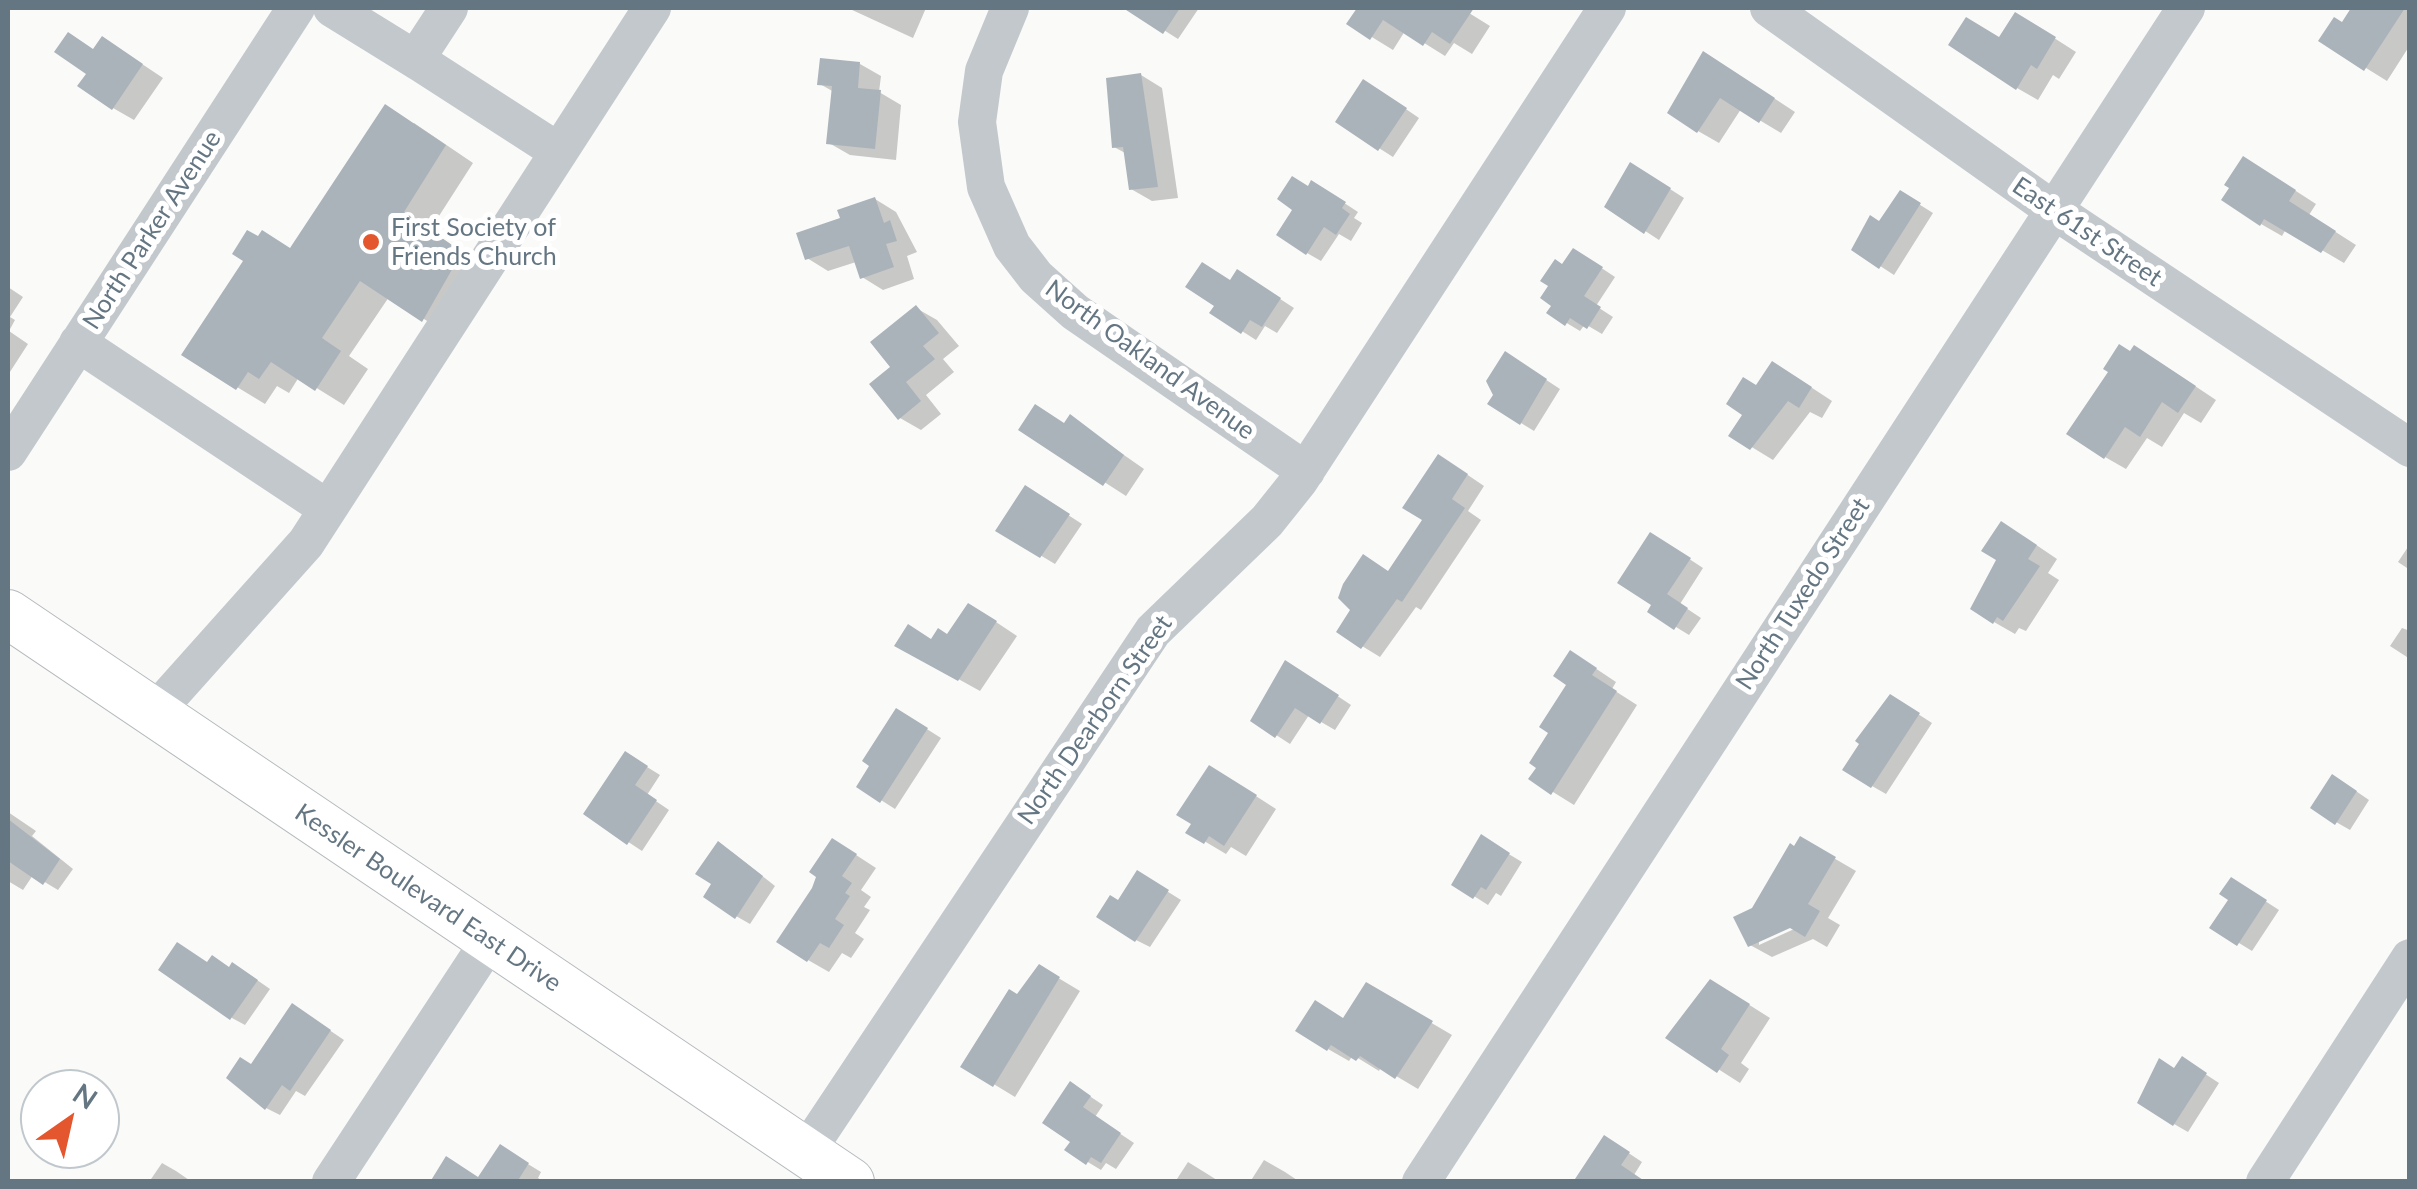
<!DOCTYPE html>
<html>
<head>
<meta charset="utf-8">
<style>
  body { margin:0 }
  #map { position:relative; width:2417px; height:1189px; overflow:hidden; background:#fafaf8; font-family:Lato,sans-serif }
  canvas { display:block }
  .frame { position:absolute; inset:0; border:10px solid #657683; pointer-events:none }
  .north { position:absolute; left:20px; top:1069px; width:100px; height:100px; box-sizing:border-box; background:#fff; border:2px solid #c1c8cd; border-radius:50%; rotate:34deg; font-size:28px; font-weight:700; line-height:40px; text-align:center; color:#657683 }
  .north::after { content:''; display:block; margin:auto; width:35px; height:45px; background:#e4572e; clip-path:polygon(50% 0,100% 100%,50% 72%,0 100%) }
</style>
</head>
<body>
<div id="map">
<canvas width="2417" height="1189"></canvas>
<div class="frame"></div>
<div class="north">N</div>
</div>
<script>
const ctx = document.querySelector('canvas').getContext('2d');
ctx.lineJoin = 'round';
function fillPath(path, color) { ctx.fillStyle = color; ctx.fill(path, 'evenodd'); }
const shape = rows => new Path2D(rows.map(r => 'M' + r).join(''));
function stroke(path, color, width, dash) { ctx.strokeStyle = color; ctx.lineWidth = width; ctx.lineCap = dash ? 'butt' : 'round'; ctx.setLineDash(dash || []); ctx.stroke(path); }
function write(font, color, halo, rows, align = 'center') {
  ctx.font = font + ' Lato,sans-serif'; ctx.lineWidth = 10; ctx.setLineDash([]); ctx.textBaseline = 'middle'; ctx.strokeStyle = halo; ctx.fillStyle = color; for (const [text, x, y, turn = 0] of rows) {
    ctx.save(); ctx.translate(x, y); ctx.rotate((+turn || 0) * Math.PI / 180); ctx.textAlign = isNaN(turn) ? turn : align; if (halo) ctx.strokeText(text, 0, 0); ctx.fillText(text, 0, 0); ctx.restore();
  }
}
const shadow = shape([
  [926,8,913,38,850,9,850,8],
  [1144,8,1199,8,1178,39,1140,15],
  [1360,8,1461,8,1490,26,1472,54,1454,43,1445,56,1405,31,1393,50,1349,23],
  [2354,8,2410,8,2410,45,2387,81,2321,40,2343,25],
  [2037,27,2076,52,2059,79,2053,75,2038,100,2017,88,2000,40],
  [95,51,124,52,163,78,134,120,113,108],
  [860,64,881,76,879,92,901,105,896,160,850,155,829,143,834,92,820,84],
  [1725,66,1795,112,1781,133,1741,109,1719,143,1698,131],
  [1141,75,1162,88,1178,198,1152,201,1131,189,1127,154,1114,147],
  [1378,90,1419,118,1393,157,1338,122],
  [414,123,473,163,430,230,489,270,451,336,389,297,349,356,368,369,344,405,299,377,289,393,277,386,265,404,237,387,292,250],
  [2265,171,2316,204,2309,215,2356,245,2344,263,2286,229,2282,236,2261,224],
  [1645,173,1684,198,1659,240,1607,206],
  [1309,189,1326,191,1358,212,1354,218,1362,223,1351,241,1339,234,1321,261,1307,253],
  [1901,193,1933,213,1894,275,1854,249,1880,224],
  [875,199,896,212,917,252,907,256,914,279,883,290,862,277,856,262,828,271,807,258,843,219],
  [1588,259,1615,277,1596,306,1613,317,1602,334,1585,324,1580,331,1550,313,1555,305,1551,285,1563,267],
  [1251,280,1294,308,1277,333,1265,326,1256,340,1212,312,1231,283],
  [8,287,23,297,10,317,15,320,9,331,28,344,8,375],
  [916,308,937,320,959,346,943,359,954,372,926,395,941,414,921,430,900,418,894,367],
  [2131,353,2156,360,2216,400,2201,423,2184,413,2162,447,2147,438,2126,469,2105,457],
  [1519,362,1560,389,1534,431,1521,423],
  [1794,376,1832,401,1822,418,1810,412,1773,460,1732,435,1758,388],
  [1071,418,1144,469,1126,496,1022,429,1066,425],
  [1456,467,1484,486,1468,511,1481,520,1421,610,1416,607,1380,657,1362,646,1389,573],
  [1039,496,1082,524,1055,564,998,530],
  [2023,536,2057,559,2048,573,2059,580,2026,631,2019,628,2015,634,1994,622],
  [1665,543,1703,568,1680,604,1701,618,1689,635,1650,611],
  [2410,544,2410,570,2398,562],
  [990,618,1017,636,980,691,897,645,948,637],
  [2402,628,2410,631,2410,659,2390,646],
  [1592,666,1616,682,1612,689,1637,705,1574,805,1532,779,1569,684],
  [1300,671,1351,705,1335,730,1309,715,1290,744,1253,720],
  [1904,705,1932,723,1886,794,1872,786],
  [911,719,941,738,895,809,859,786],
  [639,762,660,775,647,795,669,810,642,851,586,814],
  [1231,780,1276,809,1246,856,1231,847,1226,854,1189,832],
  [2347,785,2369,800,2350,830,2336,822],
  [8,812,36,831,32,836,73,869,58,890,33,875,23,890,8,881],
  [1482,838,1522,862,1501,896,1496,893,1488,905,1455,884],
  [1801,839,1856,871,1828,918,1840,925,1827,947,1813,939,1772,957,1750,945,1754,910],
  [1801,921,1803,925,1759,945,1759,939],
  [732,852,775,886,750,924,736,916],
  [853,853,876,868,861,890,871,897,864,907,870,910,855,933,864,939,851,958,842,953,829,972,808,960,815,889,818,876],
  [1138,873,1181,900,1150,947,1136,940],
  [2245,888,2279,910,2252,951,2213,927,2231,899],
  [209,965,247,973,270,989,245,1025,232,1018],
  [1040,967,1080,991,1015,1097,964,1066],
  [1367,985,1452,1035,1418,1089,1381,1067,1379,1071,1353,1055,1349,1061,1328,1049],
  [1732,994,1770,1018,1741,1063,1749,1069,1740,1083,1668,1037],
  [307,1015,344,1040,305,1096,296,1091,280,1115,266,1108,252,1067],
  [2196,1068,2219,1083,2188,1132,2174,1124,2176,1070],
  [1085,1093,1103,1105,1095,1117,1134,1143,1116,1169,1106,1163,1101,1170,1068,1150],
  [1618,1146,1642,1162,1634,1175,1574,1182],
  [500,1147,541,1172,538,1178,544,1182,432,1182,479,1180],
  [1264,1160,1285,1172,1300,1182,1250,1182],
  [1188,1162,1209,1175,1220,1182,1175,1182],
  [162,1163,176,1171,192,1182,149,1182]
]);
const building = shape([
  [1123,8,1180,8,1163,34],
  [1357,8,1474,8,1450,44,1432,32,1423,46,1383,20,1370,40,1346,24],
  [2351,8,2405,8,2364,71,2318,41,2334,17,2342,22],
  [2015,12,2056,37,2037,69,2031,65,2016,90,1948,45,1966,17,1999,37],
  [68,32,93,49,102,36,143,64,112,110,77,86,86,74,54,52],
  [1703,51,1775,98,1759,123,1720,98,1697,133,1667,113],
  [820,58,860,62,858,88,881,90,875,149,826,144,832,86,817,85],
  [1141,73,1158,187,1129,190,1123,147,1112,148,1106,78],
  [1363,79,1407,108,1378,151,1335,122],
  [385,104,446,145,404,212,462,252,422,322,360,281,322,338,341,351,315,391,271,362,259,379,248,372,236,390,181,355,243,261,232,254,247,230,258,236,262,230,290,248],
  [2243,156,2296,190,2289,201,2336,231,2321,253,2264,219,2260,226,2221,200,2229,188,2224,185],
  [1630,162,1671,188,1644,234,1604,207],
  [1292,176,1308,186,1311,180,1346,202,1342,208,1350,214,1336,235,1324,227,1306,255,1276,235,1292,210,1277,199],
  [1900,190,1921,203,1879,269,1851,250,1870,215,1879,221],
  [875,197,884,223,890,220,897,241,886,244,894,267,860,279,849,246,805,260,796,233,840,218,837,210],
  [1573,248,1603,267,1584,296,1601,307,1587,329,1570,318,1565,326,1546,313,1551,306,1540,298,1548,286,1540,281,1555,259,1562,264],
  [1202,262,1230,280,1237,269,1281,298,1262,327,1250,320,1241,334,1209,313,1214,306,1185,287],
  [916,305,939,333,923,346,935,359,906,382,921,401,898,420,869,384,890,367,870,342],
  [2119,344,2130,351,2134,345,2196,386,2178,413,2162,402,2140,437,2125,427,2104,459,2066,434,2108,372,2103,369],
  [1505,351,1547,379,1520,425,1487,404,1493,395,1486,381],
  [1772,361,1812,387,1799,408,1788,401,1750,450,1728,436,1742,415,1726,404,1743,377,1756,385],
  [1035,404,1064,423,1070,414,1124,455,1103,486,1018,430],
  [1438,454,1468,474,1452,499,1465,508,1402,602,1397,599,1361,649,1336,632,1350,610,1338,598,1343,584,1363,554,1388,571,1422,520,1402,508],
  [1025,485,1070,514,1040,558,995,531],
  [2001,521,2037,545,2028,559,2040,566,2003,621,1997,617,1993,624,1970,609,1996,560,1981,551],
  [1650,532,1691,558,1667,594,1688,608,1674,630,1647,612,1651,605,1617,583],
  [968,603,997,621,958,681,894,646,908,624,931,639,938,628,947,634],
  [1570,650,1597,668,1592,675,1617,691,1551,795,1528,779,1536,768,1529,763,1548,733,1539,727,1566,685,1553,676],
  [1285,660,1339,695,1320,724,1295,708,1275,738,1250,721],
  [1890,694,1920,713,1871,788,1842,770,1859,744,1855,741],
  [896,708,928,728,880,803,856,787,869,766,862,761],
  [625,751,648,766,635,785,657,800,627,845,583,814],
  [1209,765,1257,795,1224,846,1209,836,1204,844,1185,833,1191,824,1176,815],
  [2332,774,2357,791,2335,825,2310,808],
  [8,819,60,859,43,885,8,861],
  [1481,834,1510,853,1486,890,1481,887,1473,899,1451,885],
  [1800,836,1836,857,1808,904,1820,911,1805,937,1790,928,1748,947,1733,917,1752,908,1790,843,1794,846],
  [832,838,857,854,842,876,852,883,845,893,850,896,835,919,844,925,829,948,820,943,807,962,776,942,812,888,816,877,809,872],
  [718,841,763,876,735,919,703,897,711,884,695,874],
  [1137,870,1169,890,1135,942,1096,917,1110,895,1118,900],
  [2231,877,2267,900,2237,946,2209,928,2228,900,2219,894],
  [177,942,207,962,212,955,229,967,232,962,258,980,230,1020,158,970],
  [1039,964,1060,977,993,1087,960,1067,1009,989,1017,994],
  [1710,979,1750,1004,1721,1049,1729,1055,1717,1073,1665,1038],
  [1366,982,1433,1021,1395,1079,1360,1056,1356,1061,1331,1045,1327,1051,1295,1031,1315,1000,1343,1018],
  [292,1003,331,1030,290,1091,282,1085,265,1110,226,1078,240,1057,251,1064],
  [2182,1056,2207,1073,2173,1126,2137,1103,2159,1058,2174,1068],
  [1070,1081,1091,1096,1083,1107,1121,1133,1101,1163,1091,1157,1086,1165,1064,1150,1070,1142,1042,1123],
  [1604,1135,1630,1152,1621,1165,1646,1182,1573,1182],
  [500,1144,529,1163,517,1182,430,1182,446,1156,478,1177]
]);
const minor = shape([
  [332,8,421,63],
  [449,8,419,54,421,63,559,152],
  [1010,8,984,71,977,122,986,187,1012,246,1036,277,1075,312,1306,471],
  [1769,8,2055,211,2410,448],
  [78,343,328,509],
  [8,452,296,8],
  [154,713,306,543,652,8],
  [806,1152,1153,631,1267,521,1299,481,1607,8],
  [331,1182,490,940],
  [1421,1182,2186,8],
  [2265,1182,2410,958]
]);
const major = shape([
  [8,614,850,1182]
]);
const markers = [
  [371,242,10,"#e4572e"]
];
const poiNames = [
  ["First Society of",391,228],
  ["Friends Church",391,257]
];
const streetNames = [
  ["North Parker Avenue",152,230,-57],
  ["East 61st Street",2087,232,34],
  ["North Oakland Avenue",1150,360,36],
  ["North Tuxedo Street",1803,594,-57],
  ["North Dearborn Street",1095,720,-55],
  ["Kessler Boulevard East Drive",428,898,34]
];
fillPath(shadow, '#0003');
fillPath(building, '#aab3b9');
stroke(major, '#b5babe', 50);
stroke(minor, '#c3c8cc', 38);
stroke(major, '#fff', 48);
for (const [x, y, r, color] of markers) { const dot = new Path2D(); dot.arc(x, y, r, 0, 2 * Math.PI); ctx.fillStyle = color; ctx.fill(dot); stroke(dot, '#fff', 4); }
write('25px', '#657683', '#fff', poiNames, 'left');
write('25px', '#657683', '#fff', streetNames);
</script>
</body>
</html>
